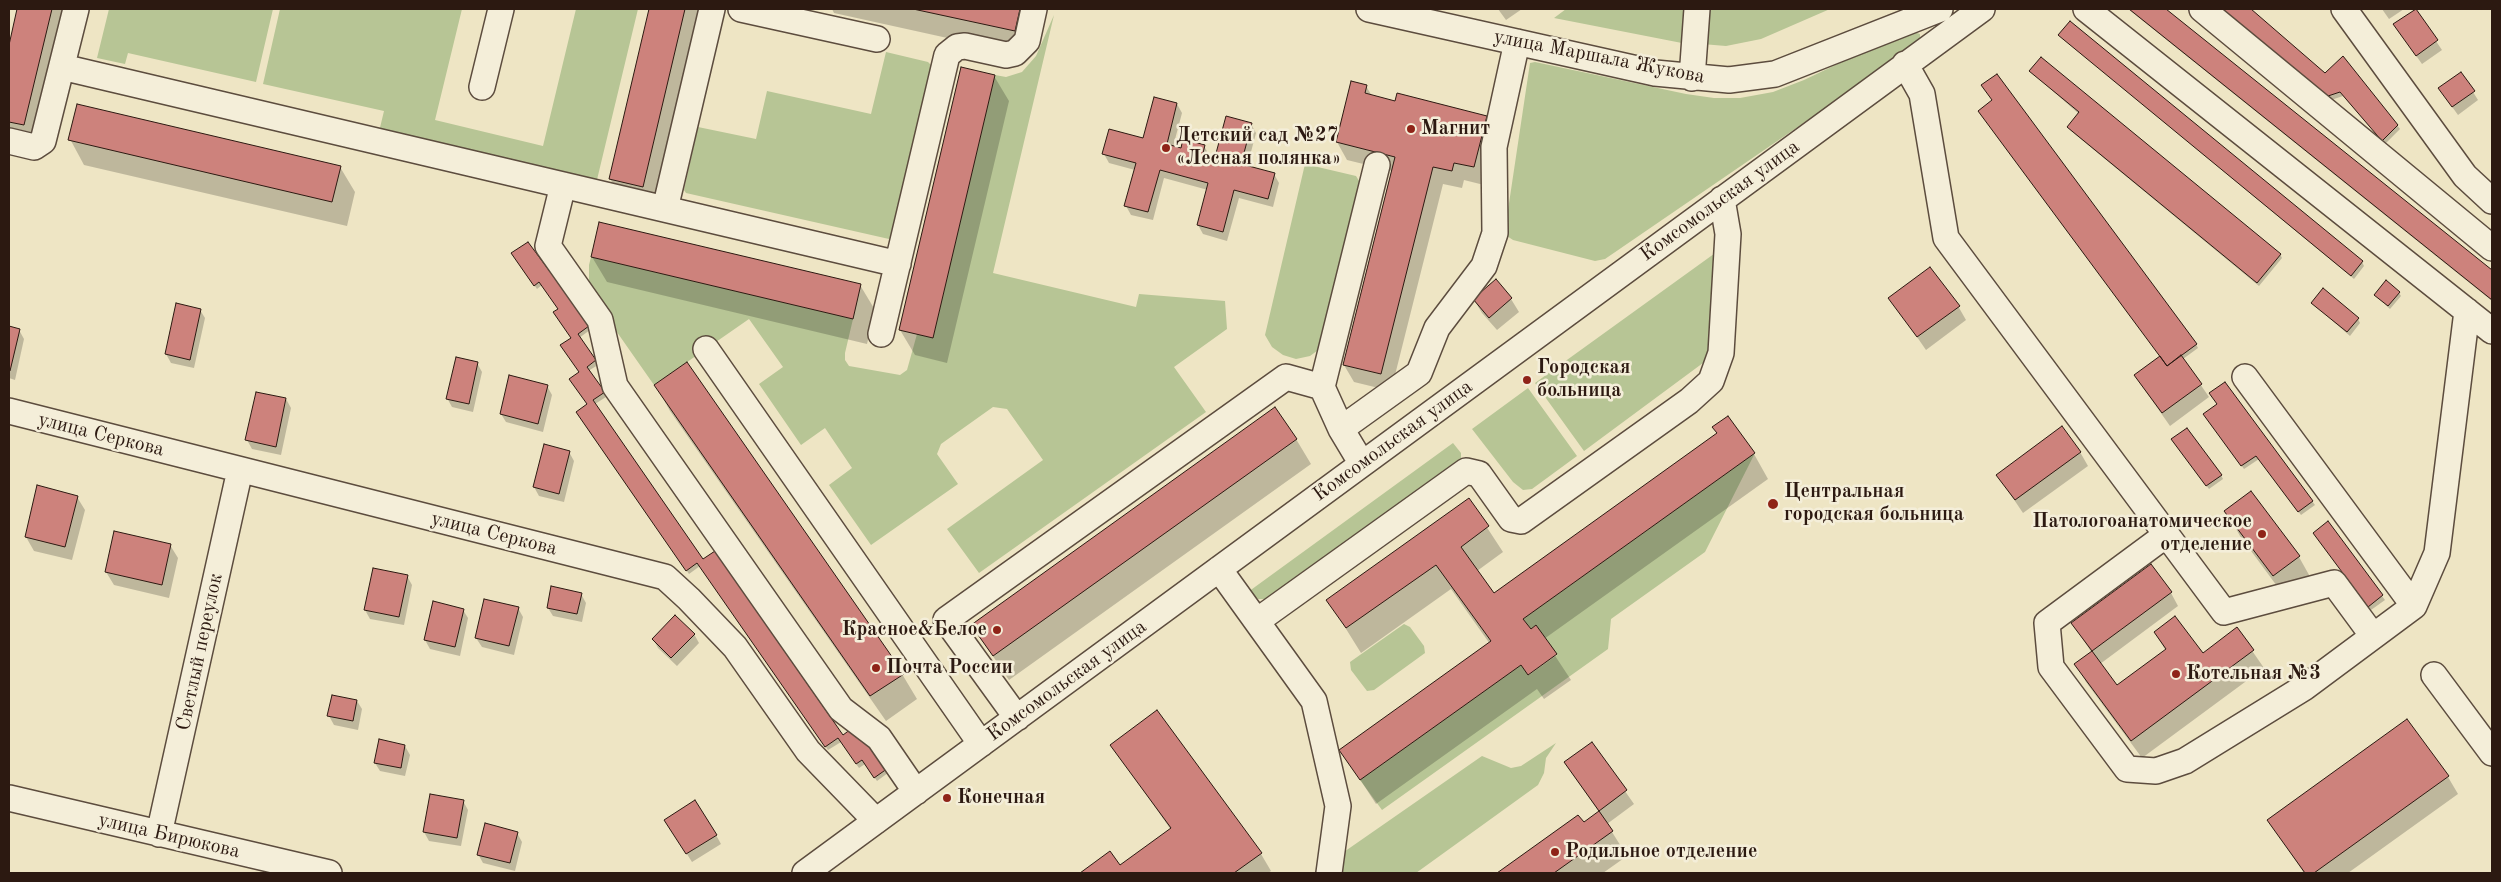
<!DOCTYPE html>
<html>
<head>
<meta charset="utf-8">
<style>
  body { margin:0 }
  #map { position:relative; width:2501px; height:882px; overflow:hidden; background:#eee5c4; font-family:"Old Standard TT",serif }
  canvas { display:block }
  .frame { position:absolute; inset:0; border:10px solid #2c1911; pointer-events:none }
</style>
</head>
<body>
<div id="map">
<canvas width="2501" height="882"></canvas>
<div class="frame"></div>
</div>
<script>
const ctx = document.querySelector('canvas').getContext('2d');
ctx.lineJoin = 'round';
function fillPath(path, color) { ctx.fillStyle = color; ctx.fill(path, 'evenodd'); }
const shape = rows => new Path2D(rows.map(r => 'M' + r).join(''));
function stroke(path, color, width, dash) { ctx.strokeStyle = color; ctx.lineWidth = width; ctx.lineCap = dash ? 'butt' : 'round'; ctx.setLineDash(dash || []); ctx.stroke(path); }
function write(font, color, halo, rows, align = 'center') {
  ctx.font = font + ' "Old Standard TT",serif'; ctx.lineWidth = 5; ctx.setLineDash([]); ctx.textBaseline = 'middle'; ctx.strokeStyle = halo; ctx.fillStyle = color; for (const [text, x, y, turn = 0] of rows) {
    ctx.save(); ctx.translate(x, y); ctx.rotate((+turn || 0) * Math.PI / 180); ctx.textAlign = isNaN(turn) ? turn : align; if (halo) ctx.strokeText(text, 0, 0); ctx.fillText(text, 0, 0); ctx.restore();
  }
}
const green = shape([
  [109,9,273,9,256,82,128,53,125,64,97,58],
  [280,9,462,9,435,120,543,146,576,9,638,9,595,188,378,136,384,111,263,84],
  [1566,9,1689,9,1687,44,1554,18],
  [1704,9,1830,9,1761,39,1726,46,1702,44],
  [1054,15,993,273,1136,307,1139,294,1225,301,1227,329,1174,367,1206,412,979,573,947,529,1043,460,1007,409,993,407,941,444,937,454,958,484,871,545,829,485,852,468,825,428,801,445,759,384,783,367,749,319,654,385,598,305,589,282,589,265,591,257,853,319,845,353,845,360,849,366,900,375,907,370,917,334,933,338,995,75,1006,77,1022,72,1036,56],
  [1909,30,1920,34,1920,39,1916,46,1605,259,1595,261,1513,240,1507,236,1505,230,1530,63,1535,62,1686,94,1714,98,1740,98,1773,92,1804,80],
  [886,52,928,62,931,65,892,237,889,239,686,193,684,190,698,127,756,139,767,91,871,114],
  [1305,164,1356,176,1361,184,1321,348,1310,356,1296,359,1283,355,1272,347,1265,335],
  [1718,251,1711,346,1707,360,1584,451,1535,383],
  [1528,388,1577,456,1532,489,1523,490,1513,482,1472,429],
  [1453,443,1461,453,1461,459,1457,466,1273,599,1258,599,1248,592],
  [1755,453,1705,552,1611,619,1608,649,1382,810,1360,780,1521,665,1529,675,1557,655,1536,625,1531,629,1523,619],
  [1404,624,1410,627,1424,646,1425,653,1374,690,1367,691,1351,670,1350,662],
  [1556,743,1546,758,1544,773,1538,785,1416,873,1333,873,1341,854,1482,756,1511,768,1521,766]
]);
const shadow = shape([
  [19,9,71,9,38,150,9,143,9,50],
  [651,9,705,9,657,212,625,204,610,179],
  [832,9,1040,9,1029,56,834,13],
  [1498,9,1522,9,1506,20],
  [2128,9,2164,9,2492,271,2492,301],
  [2214,9,2249,9,2325,75,2397,125,2400,129,2385,144,2343,96,2331,100],
  [2382,9,2404,9,2389,19],
  [2415,10,2442,50,2422,64,2400,33],
  [2060,36,2362,262,2364,266,2354,279],
  [2030,71,2280,254,2282,258,2259,286,2071,131,2068,127,2079,114],
  [994,76,1009,101,947,363,915,355,900,330],
  [1366,86,1372,96,1396,103,1486,117,1496,134,1484,185,1464,180,1462,188,1443,184,1391,391,1354,382,1344,365,1392,171,1347,160,1337,142],
  [2473,92,2478,100,2458,115,2445,97],
  [1177,104,1182,113,1173,147,1182,149,1204,146,1209,155,1216,159,1251,124,1256,133,1247,167,1274,174,1279,183,1273,207,1239,198,1227,241,1203,234,1198,225,1208,190,1164,178,1153,220,1131,215,1126,206,1135,170,1109,163,1104,154,1144,139],
  [70,139,340,167,355,192,347,226,84,165],
  [592,257,860,285,875,310,867,344,607,282],
  [515,258,588,326,590,330,579,338,598,365,588,371,606,397,595,404,703,560,842,737,873,754,892,770,877,781,865,764,859,768,841,742,828,750,700,566,689,574,580,417,588,405,573,339,559,309,542,285,537,289],
  [2399,293,2401,296,2390,309,2375,295],
  [1890,298,1958,306,1966,320,1926,350],
  [1511,299,1519,312,1497,330,1482,313,1474,300],
  [2312,303,2358,319,2360,323,2350,336],
  [200,310,205,318,194,368,171,363,166,354],
  [9,328,19,330,24,339,15,380,9,378],
  [2196,344,2198,348,2183,359,2209,397,2170,426,2135,376,2161,357],
  [477,363,482,372,473,412,452,407,447,398],
  [547,386,552,395,543,432,506,422,501,414],
  [656,386,902,674,917,699,886,721,670,411],
  [286,399,291,408,281,455,252,449,247,440],
  [2218,404,2312,501,2315,505,2301,515,2259,459,2244,469,2207,419],
  [1727,417,1754,454,1768,479,1544,639,1571,680,1544,699,1537,689,1376,804,1341,750,1490,644,1451,589,1361,653,1328,600,1469,500,1503,552,1477,571,1494,594,1718,434],
  [1296,439,1311,464,1009,680,972,625],
  [2175,444,2221,475,2223,479,2209,489],
  [569,452,574,461,564,502,539,496,534,487],
  [2080,452,2088,466,2023,513,1998,476],
  [38,487,77,497,85,510,72,560,34,551,26,537],
  [2226,511,2299,557,2313,582,2288,601,2240,536],
  [2328,523,2385,600,2371,610,2317,537],
  [170,545,178,558,169,598,114,585,106,572],
  [407,576,412,585,404,625,370,619,365,610],
  [2171,593,2178,606,2100,664,2116,687,2166,651,2155,633,2202,655,2237,629,2264,668,2142,758,2086,682,2076,664,2092,653,2072,623],
  [581,594,586,603,582,622,553,616,548,608],
  [518,608,523,617,514,655,482,647,476,638],
  [463,610,468,618,460,656,430,649,425,640],
  [694,634,699,643,677,666,658,648,653,639],
  [357,701,362,709,358,730,334,725,329,716],
  [1592,744,1634,804,1607,824,1627,856,1603,873,1499,873,1578,816,1583,823,1599,812,1565,763],
  [1112,745,1261,854,1271,871,1268,873,1082,873,1110,853,1120,866,1171,830],
  [405,746,410,755,405,776,380,771,375,763],
  [2448,777,2458,794,2348,873,2304,873,2269,821],
  [463,801,468,810,461,846,429,841,424,832],
  [671,829,716,835,721,844,692,862],
  [517,833,522,842,515,871,483,863,478,854]
]);
const building = shape([
  [17,9,52,9,24,125,9,122,9,45,17,9],
  [649,9,685,9,643,187,609,179,649,9],
  [913,9,1020,9,1015,31,913,9],
  [2129,9,2166,9,2492,270,2492,300,2129,9],
  [2215,9,2251,9,2325,73,2343,56,2398,125,2382,141,2340,92,2328,96,2215,9],
  [2416,9,2438,40,2416,56,2393,24,2416,9],
  [2070,21,2363,261,2351,276,2058,35,2070,21],
  [2041,57,2281,254,2257,283,2067,127,2079,112,2029,71,2041,57],
  [961,67,995,75,933,338,899,330,961,67],
  [2461,72,2475,91,2452,107,2438,88,2461,72],
  [1997,74,2197,344,2167,366,1978,111,1992,100,1981,85,1997,74],
  [1351,81,1367,85,1365,93,1395,101,1397,93,1487,116,1474,167,1454,163,1452,171,1433,167,1381,374,1343,365,1395,157,1336,142,1351,81],
  [1154,97,1177,103,1167,144,1181,148,1183,139,1205,145,1203,153,1215,157,1226,116,1252,123,1241,164,1275,173,1268,199,1234,190,1223,232,1197,225,1208,183,1160,170,1148,212,1124,206,1136,163,1102,154,1109,129,1143,138,1154,97],
  [77,104,341,166,332,202,68,140,77,104],
  [599,222,861,284,853,319,591,257,599,222],
  [528,242,551,273,557,270,576,297,571,300,589,326,578,334,596,360,587,367,605,392,593,400,703,559,715,551,843,735,855,726,873,752,879,748,891,766,874,778,862,760,856,764,838,738,825,747,697,563,686,571,576,412,587,404,569,379,579,372,560,345,571,338,553,312,558,309,539,282,534,286,511,253,528,242],
  [1930,267,1960,306,1917,337,1888,298,1930,267],
  [1496,279,1512,298,1489,318,1473,299,1496,279],
  [2386,280,2400,292,2388,306,2374,295,2386,280],
  [2323,288,2359,318,2347,332,2311,303,2323,288],
  [176,303,201,309,190,360,165,354,176,303],
  [9,326,20,329,10,371,9,371,9,326],
  [2181,355,2202,384,2162,413,2134,375,2160,356,2167,366,2181,355],
  [456,357,478,362,469,404,446,399,456,357],
  [687,362,904,674,870,696,654,385,687,362],
  [509,375,548,385,538,424,500,414,509,375],
  [2225,382,2313,501,2298,512,2256,456,2241,466,2203,414,2217,404,2209,393,2225,382],
  [256,392,286,398,276,447,245,440,256,392],
  [1275,407,1297,439,993,656,971,625,1275,407],
  [1728,416,1755,453,1523,619,1531,629,1536,625,1557,654,1528,675,1521,665,1360,780,1339,750,1491,641,1436,565,1346,628,1326,600,1469,498,1489,526,1461,547,1494,593,1717,433,1712,427,1728,416],
  [2062,426,2081,452,2015,500,1996,475,2062,426],
  [2187,428,2222,475,2206,486,2171,439,2187,428],
  [544,444,570,451,559,494,533,487,544,444],
  [37,485,78,496,65,547,25,537,37,485],
  [2251,491,2300,556,2273,576,2224,511,2251,491],
  [2328,521,2383,595,2368,607,2313,533,2328,521],
  [114,531,171,544,162,585,105,572,114,531],
  [2151,564,2172,592,2092,651,2071,623,2151,564],
  [373,568,408,575,399,617,364,610,373,568],
  [551,586,582,593,577,614,547,608,551,586],
  [484,599,519,607,509,646,475,638,484,599],
  [433,601,464,609,455,647,424,640,433,601],
  [675,615,695,634,671,658,652,639,675,615],
  [2175,616,2203,653,2237,627,2254,650,2131,741,2074,664,2092,651,2117,685,2166,649,2154,632,2175,616],
  [332,695,357,700,353,721,327,716,332,695],
  [1157,710,1262,853,1234,873,1080,873,1110,851,1120,865,1171,828,1110,745,1157,710],
  [2407,719,2449,776,2314,873,2305,873,2267,820,2407,719],
  [379,739,405,745,401,768,374,763,379,739],
  [1592,742,1627,790,1599,811,1564,762,1592,742],
  [430,794,464,800,457,838,423,832,430,794],
  [695,800,717,835,686,854,664,820,695,800],
  [1599,811,1613,831,1554,873,1497,873,1578,815,1584,822,1599,811],
  [485,823,518,832,510,863,477,855,485,823]
]);
const minor = shape([
  [741,9,877,39],
  [1369,9,1655,73,1729,80,1775,74,1940,9],
  [2086,9,2492,331],
  [2202,9,2492,248],
  [2344,9,2465,176,2492,201],
  [1905,64,1922,94,1946,238,2224,612,2334,583,2373,636],
  [62,67,898,264],
  [1692,78,1697,9],
  [482,87,501,9],
  [9,141,34,147,43,141,76,9],
  [563,185,548,246,600,320,615,386,841,709,879,738,916,792],
  [665,209,712,9],
  [881,334,947,55,957,47,965,46,1006,55,1015,53,1027,41,1034,9],
  [706,349,981,744],
  [2245,377,2414,606],
  [9,411,665,577,689,599,735,647,808,751,876,821],
  [1341,429,1419,373,1437,328,1484,266,1495,233,1494,147,1517,42],
  [1362,464,1341,429,1322,387,1377,165],
  [2166,535,2047,623,2051,667,2127,769,2156,771,2185,761,2305,687,2414,606,2437,553,2467,311],
  [1219,569,1314,701,1338,806,1329,873],
  [1257,621,1466,471,1479,474,1511,519,1521,521,1689,401,1711,381,1721,353,1728,234,1722,199],
  [2434,675,2492,753],
  [1017,718,946,620,1286,377,1322,387],
  [9,798,329,873],
  [159,834,240,470],
  [805,873,1982,9]
]);
const markers = [
  [1411,129,5,"#8f2418"],
  [1166,148,5,"#8f2418"],
  [1527,380,5,"#8f2418"],
  [1773,504,6,"#8f2418"],
  [2262,534,5,"#8f2418"],
  [997,630,5,"#8f2418"],
  [876,668,5,"#8f2418"],
  [2176,674,5,"#8f2418"],
  [947,798,5,"#8f2418"],
  [1555,852,5,"#8f2418"]
];
const streetNames = [
  ["улица Маршала Жукова",1599,57,11],
  ["Комсомольская улица",1720,201,-36],
  ["улица Серкова",101,435,14],
  ["Комсомольская улица",1393,441,-36],
  ["улица Серкова",494,534,14],
  ["Светлый переулок",200,652,-78],
  ["Комсомольская улица",1067,681,-36],
  ["улица Бирюкова",169,836,13]
];
const poiNames = [
  ["Магнит",1421,129],
  ["Детский сад №27",1176,136],
  ["«Лесная полянка»",1176,159],
  ["Городская",1537,368],
  ["больница",1537,391],
  ["Центральная",1784,492],
  ["городская больница",1784,515],
  ["Патологоанатомическое",2252,522,"right"],
  ["отделение",2252,545,"right"],
  ["Красное&Белое",987,630,"right"],
  ["Почта России",886,668],
  ["Котельная №3",2186,674],
  ["Конечная",957,798],
  ["Родильное отделение",1565,852]
];
fillPath(green, '#b7c595');
fillPath(shadow, '#0003');
fillPath(building, '#cd827c');
stroke(building, '#2c1911', 1);
stroke(minor, '#5c4c3e', 28);
stroke(minor, '#f4eed9', 25);
for (const [x, y, r, color] of markers) { const dot = new Path2D(); dot.arc(x, y, r, 0, 2 * Math.PI); ctx.fillStyle = color; ctx.fill(dot); stroke(dot, '#f4eed9', 2); }
write('20px', '#2c1911', '#f4eed9', streetNames);
write('bold 20px', '#2c1911', '#f4eed9', poiNames, 'left');
</script>
</body>
</html>
